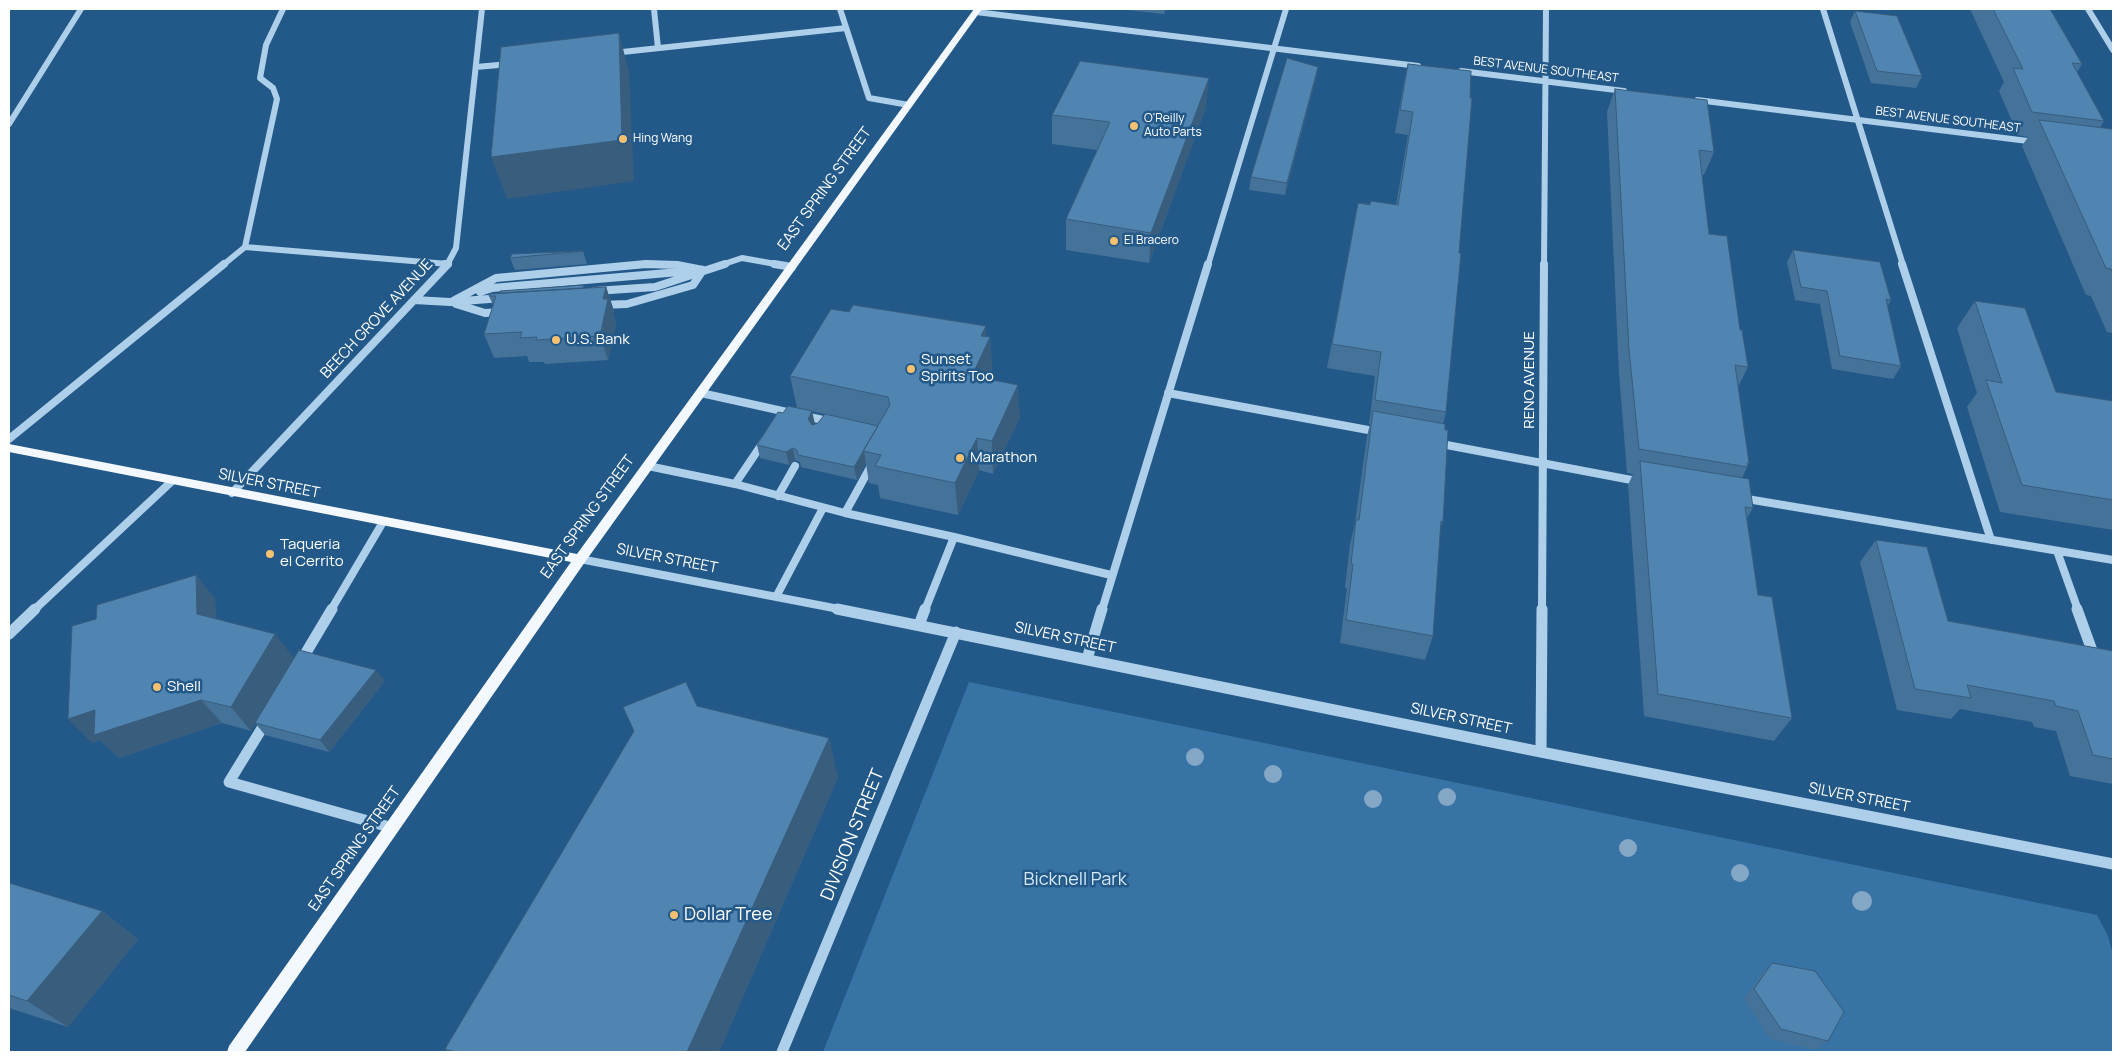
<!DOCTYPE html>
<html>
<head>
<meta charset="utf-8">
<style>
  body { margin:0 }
  #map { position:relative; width:2122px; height:1061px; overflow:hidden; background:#235988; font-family:Manrope,sans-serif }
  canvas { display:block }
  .frame { position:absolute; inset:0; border:10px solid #fff; pointer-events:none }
</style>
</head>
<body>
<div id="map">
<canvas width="2122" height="1061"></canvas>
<div class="frame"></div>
</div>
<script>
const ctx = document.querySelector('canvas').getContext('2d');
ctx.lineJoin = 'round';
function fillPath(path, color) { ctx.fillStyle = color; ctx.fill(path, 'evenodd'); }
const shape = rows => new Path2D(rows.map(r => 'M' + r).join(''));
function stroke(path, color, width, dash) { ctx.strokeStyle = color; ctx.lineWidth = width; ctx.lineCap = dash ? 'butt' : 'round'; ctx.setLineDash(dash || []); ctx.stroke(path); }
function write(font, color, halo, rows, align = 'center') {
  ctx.font = font + ' Manrope,sans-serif'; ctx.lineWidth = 5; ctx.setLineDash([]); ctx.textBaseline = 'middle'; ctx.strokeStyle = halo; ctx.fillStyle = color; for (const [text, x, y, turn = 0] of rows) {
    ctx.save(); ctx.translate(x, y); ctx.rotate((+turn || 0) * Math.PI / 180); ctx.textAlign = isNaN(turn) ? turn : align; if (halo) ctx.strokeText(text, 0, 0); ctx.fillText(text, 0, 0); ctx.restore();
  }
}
const green = shape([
  [969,682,2097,915,2108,936,2113,954,2113,1052,823,1052]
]);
const minorFar2 = shape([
  [654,9,658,48],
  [840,9,869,98,909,105],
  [1823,9,1903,265],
  [2088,9,2113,50],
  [976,12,1418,66],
  [613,53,846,28],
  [476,67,510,64],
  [1461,71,1624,91],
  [1697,100,2036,142],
  [9,124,81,9],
  [245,247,448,264],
  [223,265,245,247,277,99,273,88,260,78,266,45,283,9],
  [447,265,456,248,482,9],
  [635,265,677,265],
  [721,265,742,258,781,265],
  [1208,265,1286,9],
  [1544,265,1546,9]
]);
const minorFar1 = shape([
  [445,264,448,264],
  [774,264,792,267],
  [1902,264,1991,540],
  [595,291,655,287,725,264],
  [480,292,492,288,691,271],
  [414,300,450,302,502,298],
  [453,301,496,278,646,264,677,265,703,270],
  [456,304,485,313,501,312],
  [602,305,627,304,693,285,703,270],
  [701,393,832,422],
  [1168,393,1379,432],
  [9,439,224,264],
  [1436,443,1642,482],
  [648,466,735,484,845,513,954,537,925,610],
  [735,484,764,441],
  [232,493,448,264],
  [778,496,795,466],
  [1741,498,2113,560],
  [845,513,872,464],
  [954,537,1111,575],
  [2057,551,2078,610],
  [580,559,844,610],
  [776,597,823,508],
  [34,610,172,481],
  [331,610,383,522],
  [1102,610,1208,264],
  [1542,610,1544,264]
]);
const minor = shape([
  [837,609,1541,752,2113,864],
  [2077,609,2094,656],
  [919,625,925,609],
  [9,634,35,609],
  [1087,659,1102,609],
  [301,661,332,609],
  [267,720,229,782,393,828],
  [1541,752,1542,609],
  [782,1052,956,632]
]);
const major = shape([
  [974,9,982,9,585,562,245,1052,227,1052,229,1046,571,562,9,452,9,444,577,554,974,9]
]);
const trees = [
  [1195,757,9],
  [1273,774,9],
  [1447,797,9],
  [1373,799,9],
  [1628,848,9],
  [1740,873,9],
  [1862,901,10]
];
const wall = shape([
  [1118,9,1166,9,1164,14],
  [1970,9,2050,9,2082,64,2077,72,2104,121,2100,128,2113,131,2113,336,2112,333,2107,332,2091,296,2086,295,2022,146,2028,137,2018,135,1999,91,2004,82],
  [1855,11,1922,76,1916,88,1871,83,1850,22],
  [1408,64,1459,253,1446,412,1443,424,1443,522,1440,529,1433,636,1425,660,1340,643,1347,588,1345,588,1350,544,1355,523,1367,436,1370,424,1369,424,1375,376,1327,368,1358,203,1370,204,1396,205,1408,135,1395,133,1403,87],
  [1318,67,1316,78,1285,195,1249,190,1251,177],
  [1615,89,1714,152,1704,175,1702,175,1709,234,1740,330,1748,367,1738,387,1749,463,1742,478,1753,508,1747,518,1758,595,1792,718,1774,741,1644,716,1628,485,1633,474,1627,473,1619,373,1607,112],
  [1206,107,1149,263,1066,250,1066,219,1097,150,1052,144,1052,115],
  [1793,250,1891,300,1887,307,1901,366,1893,379,1832,369,1820,304,1795,300,1787,262],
  [583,251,587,264,515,270,510,258],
  [606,287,614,311,613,314,616,323,608,360,545,364,544,362,529,362,527,356,494,358,484,334,493,305,489,296],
  [1975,301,2056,392,2113,401,2113,530,2000,512,1967,407,1977,393,1957,328],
  [987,337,990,337,992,369,988,379,1020,417,993,474,979,470,958,515,880,498,878,485,869,483,866,464,857,480,801,467,800,462,795,460,789,465,760,458,757,445,815,424,814,425,818,423,825,414,797,408,790,376],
  [1876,540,1948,621,2113,651,2113,784,2070,776,2056,731,2034,727,2032,722,1960,709,1951,719,1897,710,1860,562],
  [196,575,215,599,216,619,294,658,270,699,385,681,329,752,265,735,255,723,251,731,222,723,119,758,100,740,92,743,96,619],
  [697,706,838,777,719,1052,448,1052,445,1049],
  [9,883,102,911,138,939,68,1027,9,1008],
  [1772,963,1828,1041,1816,1050,1770,1039,1744,999,1762,973]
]);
const shadedWall = shape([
  [619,33,629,72,634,181,507,199,491,157],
  [1318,67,1316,78,1285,195,1287,183],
  [1209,78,1206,107,1149,263,1151,233],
  [606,287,614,311,613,314,616,323,608,360,600,336,603,299],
  [986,326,987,344,990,337,992,369,974,409,972,376,981,336],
  [1018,385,1020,417,993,474,992,441],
  [812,411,815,424,810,432,808,419],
  [977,438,979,470,958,515,955,483],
  [793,448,795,460,789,465,786,452],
  [864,451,866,464,857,480,854,467],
  [196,575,215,599,217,638,197,614],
  [275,634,294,658,251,731,231,707],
  [376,670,385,681,329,752,320,740],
  [201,700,222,723,119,758,100,740,92,743,68,719,95,710],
  [829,738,838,777,719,1052,687,1052],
  [102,911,138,939,68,1027,27,1001]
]);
const building = shape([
  [1993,9,2050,9,2082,64,2072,63,2104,121,2032,112,2013,68,2023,69,1993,9],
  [1855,11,1897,16,1922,76,1877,71,1855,11],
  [619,33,622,140,491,157,501,47,619,33],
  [1287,58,1318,67,1287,183,1251,177,1287,58],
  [1080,61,1209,78,1151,233,1066,219,1110,122,1052,115,1080,61],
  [1408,64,1471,71,1470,98,1472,98,1459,253,1461,253,1446,412,1375,400,1381,352,1332,344,1358,203,1370,205,1371,201,1398,205,1413,112,1400,110,1408,64],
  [1615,89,1707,100,1714,152,1699,150,1709,234,1727,236,1740,330,1742,330,1748,367,1735,365,1749,463,1747,463,1748,467,1639,449,1629,349,1615,89],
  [2039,120,2112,129,2113,131,2113,274,2111,269,2106,268,2039,120],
  [1793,250,1880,262,1891,300,1886,299,1901,366,1840,356,1827,291,1801,287,1793,250],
  [583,251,510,258,512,254,583,251],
  [584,285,583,288,499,293,500,291,584,285],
  [606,287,603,299,608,299,600,336,536,340,537,337,520,338,522,332,484,334,496,296,489,296,490,294,606,287],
  [1975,301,2025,308,2056,392,2113,401,2113,500,2022,485,1986,380,2002,383,1975,301],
  [853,305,986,326,981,336,990,337,972,376,1018,385,992,441,977,438,955,483,875,466,881,455,863,451,890,405,888,397,790,376,831,309,849,312,853,305],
  [788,406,812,411,808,419,812,425,818,423,825,414,878,426,854,467,798,455,797,450,793,448,786,452,757,445,778,412,783,413,788,406],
  [1373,411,1445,424,1445,430,1448,430,1443,522,1441,521,1433,636,1346,620,1353,564,1351,564,1356,520,1359,520,1373,411],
  [1640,461,1749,479,1753,508,1745,507,1758,595,1772,597,1792,718,1658,694,1640,461],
  [1876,540,1927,547,1948,621,2113,651,2113,759,2093,755,2078,711,2056,706,2054,701,1967,685,1971,698,1915,689,1876,540],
  [196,575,197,614,275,634,231,707,201,700,94,735,95,710,68,719,72,626,96,619,97,605,196,575],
  [299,650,376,670,320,740,255,723,299,650],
  [686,682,697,706,829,738,687,1052,456,1052,445,1049,634,731,623,707,686,682],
  [9,883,102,911,27,1001,9,995,9,883],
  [1772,963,1815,971,1844,1012,1828,1041,1781,1029,1754,989,1772,963]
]);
const markers = [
  [1134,126,5,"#f5c171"],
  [623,139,5,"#f5c171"],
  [1114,241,5,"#f5c171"],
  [556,340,5,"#f5c171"],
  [911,369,5,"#f5c171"],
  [960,458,5,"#f5c171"],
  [270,554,5,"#f5c171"],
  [157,687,5,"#f5c171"],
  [674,915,5,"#f5c171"]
];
const farStreetnames = [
  ["BEST AVENUE SOUTHEAST",1546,70,7],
  ["BEST AVENUE SOUTHEAST",1948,120,7]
];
const farPoinames = [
  ["O'Reilly",1144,119],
  ["Auto Parts",1144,133],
  ["Hing Wang",633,139],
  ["El Bracero",1124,241]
];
const streetNames = [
  ["EAST SPRING STREET",825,189,-54],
  ["BEECH GROVE AVENUE",377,319,-47],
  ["RENO AVENUE",1530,380,-90],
  ["SILVER STREET",269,484,11],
  ["EAST SPRING STREET",588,517,-54],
  ["SILVER STREET",667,559,11],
  ["SILVER STREET",1065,638,12],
  ["SILVER STREET",1461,719,12],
  ["SILVER STREET",1859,798,11],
  ["EAST SPRING STREET",355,849,-55]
];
const poiNames = [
  ["U.S. Bank",566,340],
  ["Sunset",921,360],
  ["Spirits Too",921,377],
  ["Marathon",970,458],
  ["Taqueria",280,545],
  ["el Cerrito",280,562],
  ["Shell",167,687]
];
const nearStreetnames = [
  ["DIVISION STREET",853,835,-68]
];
const nearParknames = [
  ["Bicknell Park",1075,880]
];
const nearPoinames = [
  ["Dollar Tree",684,915]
];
fillPath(green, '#3773a5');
stroke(minorFar2, '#aecfea', 6);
stroke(minorFar1, '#aecfea', 8);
stroke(minor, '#aecfea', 11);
fillPath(major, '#f2f8fe');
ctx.fillStyle = '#84a7c5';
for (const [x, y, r] of trees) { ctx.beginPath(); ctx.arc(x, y, r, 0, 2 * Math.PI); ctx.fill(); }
fillPath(wall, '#457299');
fillPath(shadedWall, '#385d7d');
fillPath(building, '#5085b2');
stroke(building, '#385d7d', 1);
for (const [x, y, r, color] of markers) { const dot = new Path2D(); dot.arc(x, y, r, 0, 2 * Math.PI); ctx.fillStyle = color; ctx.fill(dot); stroke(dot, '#235988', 2); }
write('12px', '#fff', '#235988', farStreetnames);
write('12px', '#fff', '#235988', farPoinames, 'left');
write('15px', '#fff', '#235988', streetNames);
write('15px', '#fff', '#235988', poiNames, 'left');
write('18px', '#fff', '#235988', nearStreetnames);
write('18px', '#d3e7f7', '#235988', nearParknames);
write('18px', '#fff', '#235988', nearPoinames, 'left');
</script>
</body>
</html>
